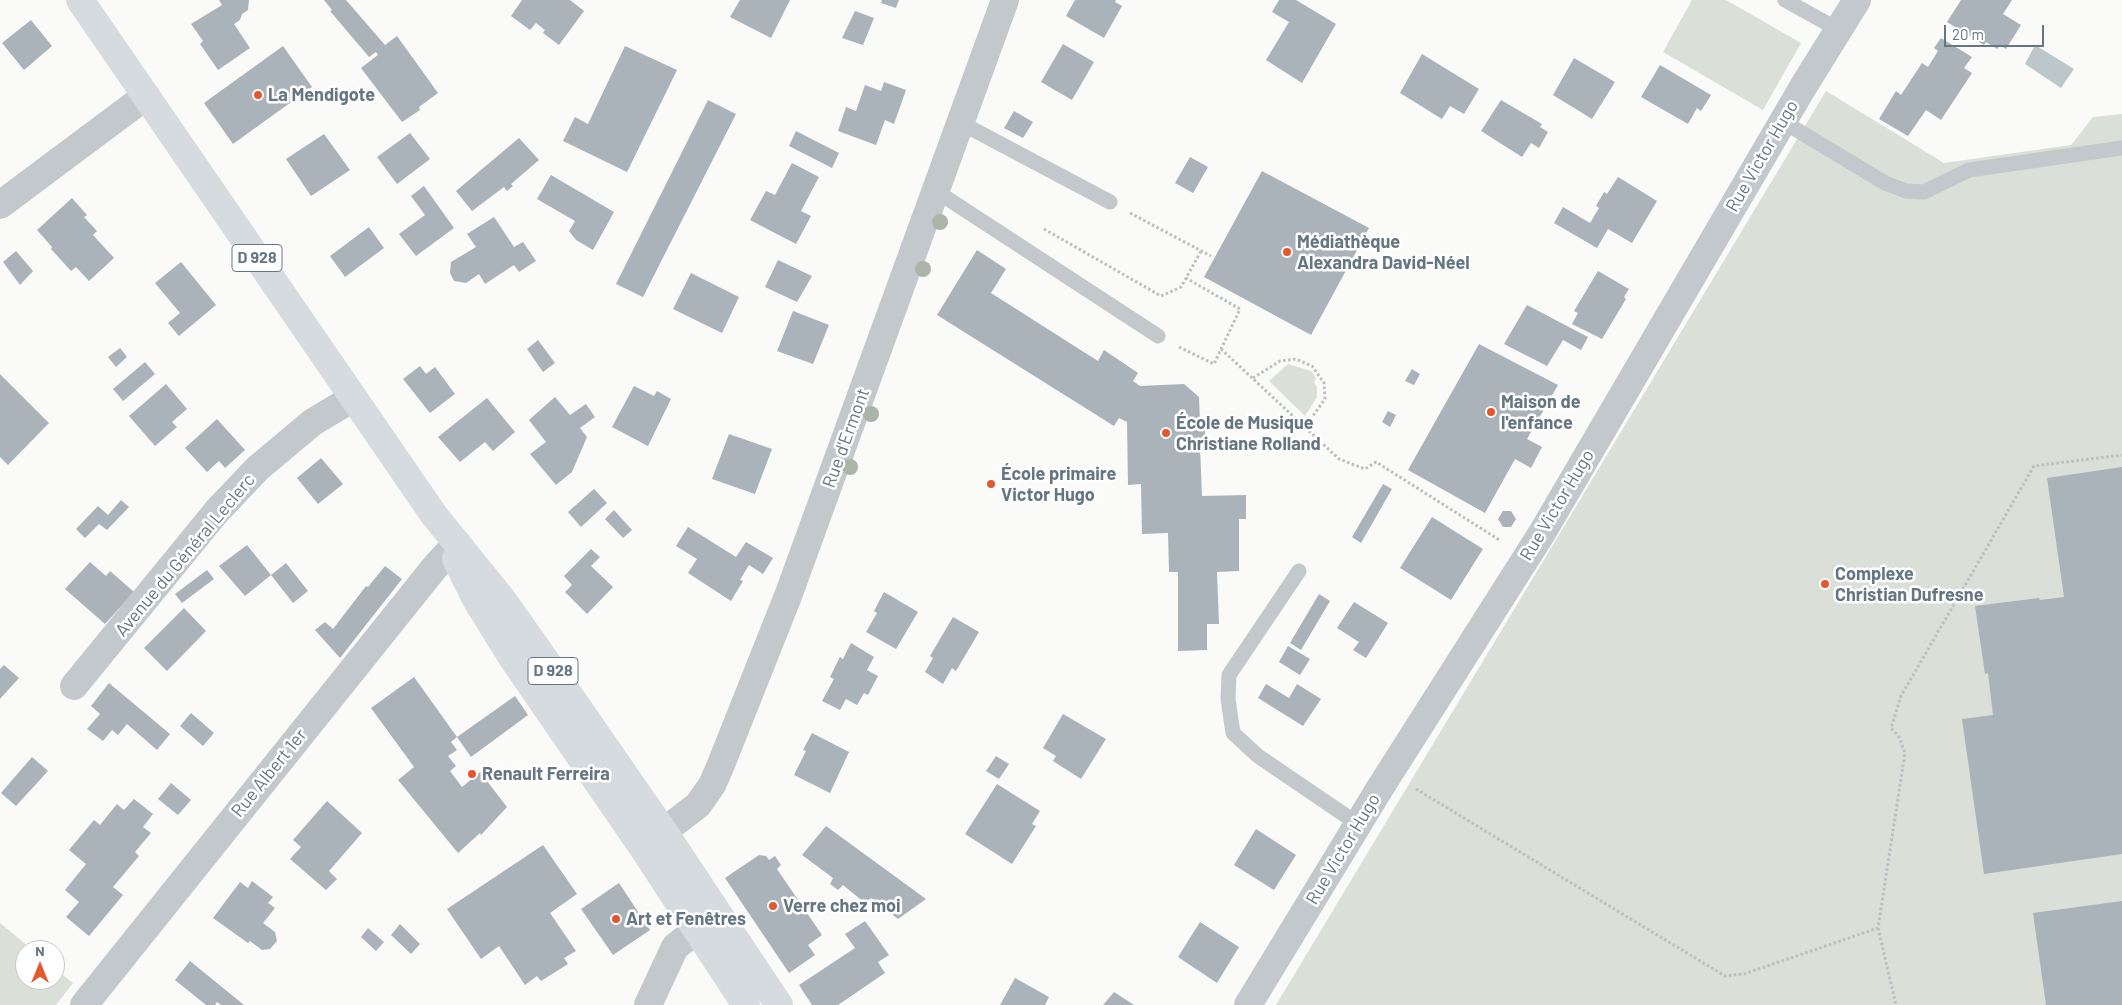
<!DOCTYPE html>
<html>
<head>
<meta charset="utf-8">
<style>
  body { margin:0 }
  #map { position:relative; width:2122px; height:1005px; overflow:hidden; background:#fafaf8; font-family:Barlow,sans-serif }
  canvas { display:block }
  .north { position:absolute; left:15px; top:940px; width:50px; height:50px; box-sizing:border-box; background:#fff; border:1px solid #c1c8cd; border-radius:50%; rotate:0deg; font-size:14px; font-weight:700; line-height:20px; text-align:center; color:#657683 }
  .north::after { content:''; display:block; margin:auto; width:18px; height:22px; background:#e4572e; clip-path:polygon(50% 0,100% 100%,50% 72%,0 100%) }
  .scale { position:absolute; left:1944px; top:25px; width:100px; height:22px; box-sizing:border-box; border:2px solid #657683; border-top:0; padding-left:6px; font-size:15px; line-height:18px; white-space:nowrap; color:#657683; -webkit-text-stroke:4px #fff; paint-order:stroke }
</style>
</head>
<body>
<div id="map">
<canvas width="2122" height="1005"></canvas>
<div class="north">N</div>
<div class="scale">20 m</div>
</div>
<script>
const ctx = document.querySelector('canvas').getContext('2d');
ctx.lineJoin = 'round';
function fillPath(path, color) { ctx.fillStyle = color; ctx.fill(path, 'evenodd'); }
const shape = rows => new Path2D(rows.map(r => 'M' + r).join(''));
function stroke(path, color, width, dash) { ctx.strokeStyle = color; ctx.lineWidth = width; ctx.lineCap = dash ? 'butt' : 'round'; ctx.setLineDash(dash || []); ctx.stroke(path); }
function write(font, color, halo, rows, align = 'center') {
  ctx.font = font + ' Barlow,sans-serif'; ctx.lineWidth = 5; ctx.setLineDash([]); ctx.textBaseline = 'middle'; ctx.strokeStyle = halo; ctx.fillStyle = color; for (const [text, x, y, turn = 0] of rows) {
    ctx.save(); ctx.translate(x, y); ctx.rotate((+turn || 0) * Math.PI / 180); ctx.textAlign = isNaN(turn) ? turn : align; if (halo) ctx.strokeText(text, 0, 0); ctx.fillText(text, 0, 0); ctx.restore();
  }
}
const green = shape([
  [1692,0,1726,0,1801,43,1763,110,1663,52],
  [1826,91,1944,163,2071,145,2093,117,2122,114,2122,1005,1276,1005],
  [1288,364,1311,371,1316,378,1314,382,1317,387,1317,397,1305,416,1269,381],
  [0,923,33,950,25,950,25,980,55,980,55,969,73,983,56,1005,0,1005]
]);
const water = shape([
  [2035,45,2074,69,2061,88,2025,64]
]);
const building = shape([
  [219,0,249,0,248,10,242,14,240,20,234,24,250,48,218,70,200,44,203,41,191,24,222,5],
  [324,0,346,0,385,45,397,36,438,93,419,107,420,110,402,122,361,68,378,55,376,52,369,57,330,11,332,10],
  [522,0,570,0,584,11,559,45,543,33,545,30,536,23,530,30,511,16],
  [740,0,790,0,771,38,730,17],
  [882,0,899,0,896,8,881,3],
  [1075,0,1116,0,1115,2,1122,6,1104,38,1066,16],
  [1279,0,1296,0,1336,24,1302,83,1266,60,1289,22,1272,12],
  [1961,0,2012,0,2003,14,2021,25,2006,49,2000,45,1997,49,1986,42,1984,45,1947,22],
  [855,11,874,18,863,45,842,38],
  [31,20,52,46,24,70,2,43],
  [1941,38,1972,57,1964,68,1972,73,1941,120,1926,110,1908,136,1879,119,1896,91,1901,95,1922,63,1928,67,1938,51,1934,48],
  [1063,44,1094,62,1072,100,1041,82],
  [283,46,312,87,233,144,204,103],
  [625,46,677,70,627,172,563,141,575,117,588,124],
  [1422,54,1479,89,1464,114,1450,106,1442,119,1400,93],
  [1574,58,1615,82,1592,119,1553,95],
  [1660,65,1711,95,1701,111,1697,108,1688,124,1641,97],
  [884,82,906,90,894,124,885,120,876,145,838,131,846,107,856,111,865,85,881,91],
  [708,100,736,114,643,297,616,284],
  [1501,100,1542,124,1540,127,1548,132,1539,148,1531,143,1522,157,1481,131],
  [1014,111,1033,122,1023,138,1004,128],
  [796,131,839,153,832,168,789,146],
  [410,133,430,159,397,184,377,157],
  [324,134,350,170,311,196,286,159],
  [519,138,539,160,511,184,513,186,507,191,504,187,472,211,456,191],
  [1190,157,1208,167,1193,193,1175,183],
  [792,163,819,177,801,211,811,216,796,244,750,220,766,191,775,195],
  [1262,171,1369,228,1311,335,1204,277],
  [551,175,614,212,593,250,576,240,569,231,575,221,537,199],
  [1618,177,1657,201,1632,243,1608,229,1597,248,1554,223,1563,207,1590,223,1599,208,1596,206,1604,192,1607,194],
  [424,186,454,228,416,256,399,234,425,215,411,196],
  [72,198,87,215,84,217,97,231,93,235,114,258,89,281,76,267,71,271,51,249,52,247,37,230],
  [494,217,514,247,523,242,536,261,519,272,514,265,485,284,479,274,466,283,454,281,450,273,451,262,476,247,467,234],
  [369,227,384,248,345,277,330,256],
  [977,250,1006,269,991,293,1098,361,1104,350,1138,373,1133,381,1140,386,1184,384,1199,397,1200,423,1205,431,1205,436,1200,447,1202,496,1246,495,1246,519,1239,519,1239,571,1217,572,1219,624,1207,624,1207,650,1178,651,1178,572,1169,572,1168,533,1142,534,1141,484,1128,485,1127,422,1119,418,1114,426,937,315],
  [16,251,33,271,20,285,3,262],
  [778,260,812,276,797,302,765,287],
  [181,262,216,305,179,336,168,323,180,313,155,283],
  [1598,271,1629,289,1624,297,1626,299,1602,339,1572,324,1578,313,1574,311],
  [691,273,739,297,722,333,673,309],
  [1527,305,1588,337,1581,350,1563,340,1547,366,1504,344],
  [793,311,829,325,813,364,777,351],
  [538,340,555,363,543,372,527,349],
  [1479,344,1558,385,1527,439,1542,447,1531,468,1515,459,1485,513,1408,470],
  [120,348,127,357,116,367,108,357],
  [145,362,155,374,123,401,113,389],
  [420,366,426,374,435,367,455,394,430,413,403,379],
  [1412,369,1420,374,1414,385,1405,381],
  [0,374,49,423,8,465,0,457],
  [166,384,187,409,172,422,177,427,155,446,129,416],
  [634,386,654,396,657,391,671,399,648,446,612,427],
  [555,397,570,415,586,404,595,417,580,428,587,437,572,472,556,485,530,454,546,442,529,420],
  [487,398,515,432,493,451,485,442,460,462,438,437],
  [1388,411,1396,415,1390,427,1382,422],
  [217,419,245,450,225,468,219,461,207,472,185,448],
  [729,434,772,449,755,494,712,479],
  [321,458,343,484,318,504,297,478],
  [2122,467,2122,854,1984,874,1962,719,1993,715,1988,673,1985,674,1975,606,2039,598,2040,600,2064,597,2047,478],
  [1383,484,1392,489,1361,543,1352,537],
  [594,489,607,503,581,527,568,512],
  [121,500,129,507,107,530,99,524,85,538,76,529,98,506,108,515],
  [614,510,632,530,623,538,605,519],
  [1503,511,1511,511,1516,519,1511,527,1503,527,1498,519],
  [1432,517,1483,549,1451,600,1400,568],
  [688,527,736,557,746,542,773,558,763,574,749,565,740,580,743,581,731,601,688,573,697,559,676,546],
  [247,545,271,575,245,596,219,566],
  [591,549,600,557,591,566,613,587,587,614,565,592,572,585,564,576],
  [90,562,106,576,110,571,134,592,105,624,65,589],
  [286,563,308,591,293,603,271,575],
  [385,566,402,579,340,658,315,630,325,622,333,629,366,586,368,587],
  [207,570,214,579,182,603,175,594],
  [884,592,918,612,896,649,866,632,877,613,874,611],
  [1319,594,1330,601,1301,650,1290,643],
  [1354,602,1388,623,1366,658,1353,650,1359,642,1337,628],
  [184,608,206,631,167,671,144,648],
  [953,617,979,632,956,671,952,668,943,684,925,672,933,658,930,656],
  [851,643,874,657,867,670,878,676,868,695,864,693,857,705,846,699,840,710,822,701,834,679,830,677,840,657,843,659],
  [1288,646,1310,659,1300,675,1279,662],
  [4,665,19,678,0,699,0,669],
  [414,677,457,737,515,696,528,715,471,757,457,737,451,742,457,750,448,756,456,766,450,771,462,787,480,772,507,807,481,835,480,833,458,853,398,780,414,767,371,708],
  [109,683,170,734,157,750,127,724,118,735,112,730,103,741,87,729,100,714,91,706],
  [1266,684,1289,698,1297,684,1321,699,1303,726,1258,698],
  [191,713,214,733,203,746,180,726],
  [1063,714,1106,739,1081,779,1053,761,1056,756,1043,748],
  [812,733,849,752,830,793,794,775,806,751,803,750],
  [996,756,1009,764,999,779,986,771],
  [32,757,48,771,16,806,1,793],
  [171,783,191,800,178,815,158,799],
  [997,784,1040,811,1032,824,1036,826,1012,864,965,834],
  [134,799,153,814,143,827,151,833,135,852,139,856,113,887,123,895,89,936,66,917,79,902,65,890,86,864,69,850,94,820,100,825,117,804,124,810],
  [327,801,362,833,329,871,337,879,326,890,290,859,301,847,293,840],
  [826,826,926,899,898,919,871,898,865,903,843,885,838,890,830,884,833,878,802,855],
  [1256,829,1296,855,1274,890,1234,865],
  [543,845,577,894,550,913,576,951,564,958,568,964,541,981,537,976,525,985,499,946,481,959,447,909],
  [759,855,766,856,769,860,775,856,781,865,777,869,822,935,808,945,815,955,789,973,725,878],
  [252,881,273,897,268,903,275,908,263,923,275,932,277,941,270,949,262,950,250,941,248,943,213,918,240,882,248,888],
  [619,883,650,930,613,955,581,909],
  [2122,901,2122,1005,2046,1005,2033,913],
  [865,921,889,955,878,962,885,973,838,1005,812,1005,799,985,855,948,845,934],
  [1200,922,1239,947,1217,983,1178,957],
  [400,924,420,944,411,954,391,935],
  [368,928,384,942,376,951,361,937],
  [190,961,244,1005,221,1005,217,1002,215,1005,206,1005,175,980],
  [1015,978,1049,997,1045,1005,1000,1005],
  [1114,992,1134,1005,1103,1005]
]);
const path = shape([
  [1130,213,1211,256],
  [1044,229,1161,296,1181,287,1201,251],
  [1179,347,1214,364,1240,309,1186,278],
  [1221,349,1339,459,1365,469,1376,462,1501,541],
  [1253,378,1280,361,1296,359,1312,366,1324,383,1325,399,1305,427],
  [1416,789,1725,976,1744,974,1878,928,1905,753,1899,737,1891,728,1901,696,2034,466,2122,455],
  [1878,928,1896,1005]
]);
const service = shape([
  [1785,0,1839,30],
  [1782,121,1885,183,1906,191,1924,192,1969,170,2122,148],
  [961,123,1110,202],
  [936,191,1158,336],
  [1299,571,1229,675,1228,699,1233,733,1258,756,1358,824]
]);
const minor = shape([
  [0,205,146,96],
  [74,686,217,511,258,468,313,422,353,398],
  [84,1005,435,567,457,543],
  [1248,1005,1380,788,1542,533,1803,87,1857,0]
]);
const tertiary = shape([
  [646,845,698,805,712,785,720,767,788,596,1005,0],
  [648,1005,675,947,715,915]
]);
const primary = shape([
  [80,0,434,515,502,599,534,644,664,832,779,1005],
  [456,559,477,601,511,656,643,848,746,1005]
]);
const trees = [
  [940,222],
  [923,269],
  [871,414],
  [850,467]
];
const markers = [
  [258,95,5,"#e4572e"],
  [1287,252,5,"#e4572e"],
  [1491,412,5,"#e4572e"],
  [1166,433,5,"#e4572e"],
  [991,484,5,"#e4572e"],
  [1825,584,5,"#e4572e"],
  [472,774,5,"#e4572e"],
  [773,906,5,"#e4572e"],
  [616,919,5,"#e4572e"]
];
const shields = [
  [257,258,50],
  [553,671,50]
];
const shieldNames = [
  ["D 928",257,258],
  ["D 928",553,671]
];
const poiNames = [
  ["La Mendigote",268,95],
  ["Médiathèque",1297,242],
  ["Alexandra David-Néel",1297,263],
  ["Maison de",1501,402],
  ["l'enfance",1501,423],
  ["École de Musique",1176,423],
  ["Christiane Rolland",1176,444],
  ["École primaire",1001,474],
  ["Victor Hugo",1001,495],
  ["Complexe",1835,574],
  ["Christian Dufresne",1835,595],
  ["Renault Ferreira",482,774],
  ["Verre chez moi",783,906],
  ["Art et Fenêtres",626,919]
];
const streetNames = [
  ["Rue Victor Hugo",1762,156,-60],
  ["Rue d'Ermont",846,438,-70],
  ["Rue Victor Hugo",1557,505,-59],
  ["Avenue du Général Leclerc",185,555,-50],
  ["Rue Albert 1er",269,773,-51],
  ["Rue Victor Hugo",1343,849,-59]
];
fillPath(green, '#dadfd7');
fillPath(water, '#bbc7cb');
fillPath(building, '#aab3b9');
stroke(path, '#bbbfc2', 3, [2.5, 2.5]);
stroke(service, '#c3c8cc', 15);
stroke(minor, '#c3c8cc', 28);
stroke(tertiary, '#c3c8cc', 28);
stroke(primary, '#d6dbdf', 28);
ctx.fillStyle = '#aab4a7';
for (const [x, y] of trees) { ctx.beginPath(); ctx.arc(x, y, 8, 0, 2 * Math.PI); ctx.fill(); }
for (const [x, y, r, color] of markers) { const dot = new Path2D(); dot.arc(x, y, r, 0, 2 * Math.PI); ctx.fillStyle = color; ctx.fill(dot); stroke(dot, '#fff', 2); }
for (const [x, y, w] of shields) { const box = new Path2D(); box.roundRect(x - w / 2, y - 13.5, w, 27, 4); ctx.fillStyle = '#fff'; ctx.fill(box); stroke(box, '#657683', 1); }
write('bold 16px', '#657683', null, shieldNames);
write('bold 18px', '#657683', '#fff', poiNames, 'left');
write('18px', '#657683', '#fff', streetNames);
</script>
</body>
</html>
